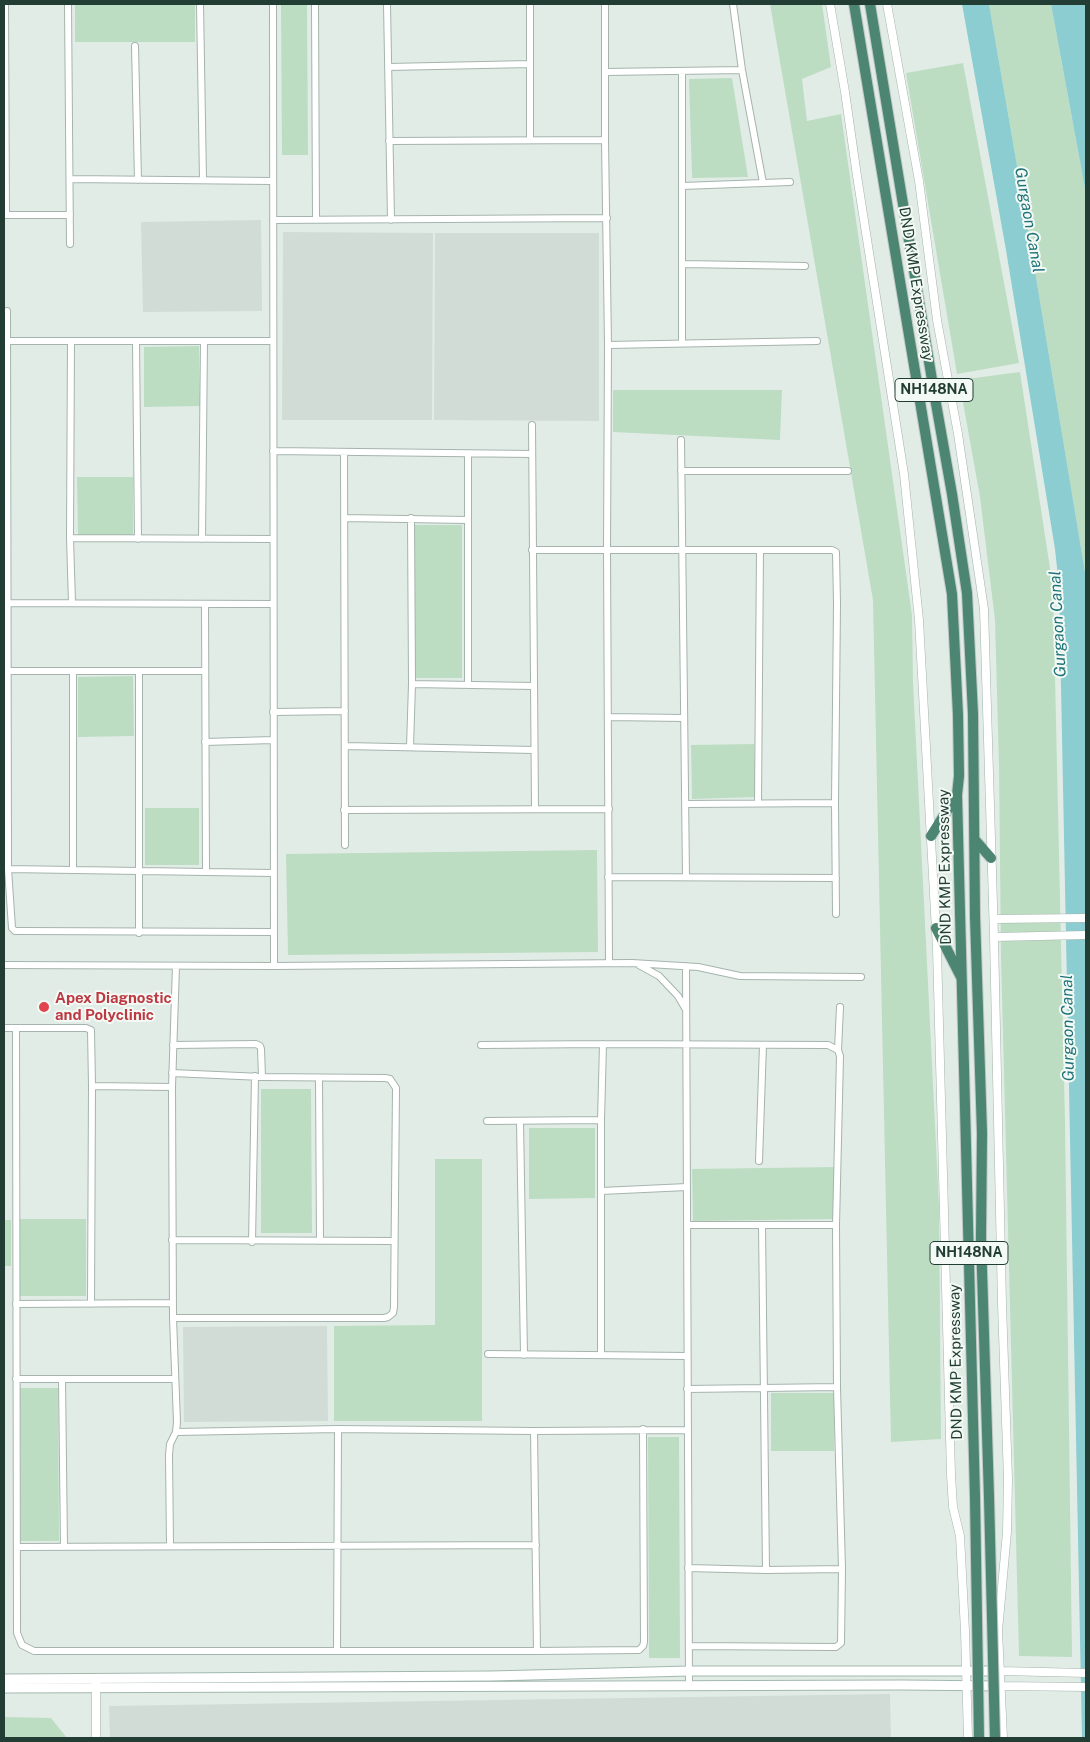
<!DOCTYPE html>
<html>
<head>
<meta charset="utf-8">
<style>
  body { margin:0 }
  #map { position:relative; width:1090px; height:1742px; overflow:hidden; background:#e2ece7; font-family:"Public Sans",sans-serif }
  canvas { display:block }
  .frame { position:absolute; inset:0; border:5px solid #223d33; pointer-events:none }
</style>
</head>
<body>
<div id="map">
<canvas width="1090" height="1742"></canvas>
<div class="frame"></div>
</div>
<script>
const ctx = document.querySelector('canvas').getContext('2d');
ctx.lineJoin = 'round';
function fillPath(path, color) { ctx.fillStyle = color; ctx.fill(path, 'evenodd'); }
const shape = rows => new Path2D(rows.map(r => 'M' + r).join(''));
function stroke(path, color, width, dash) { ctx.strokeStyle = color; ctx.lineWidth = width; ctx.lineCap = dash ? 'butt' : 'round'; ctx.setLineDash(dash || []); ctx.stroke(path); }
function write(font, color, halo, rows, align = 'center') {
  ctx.font = font + ' "Public Sans",sans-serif'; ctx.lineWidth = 4; ctx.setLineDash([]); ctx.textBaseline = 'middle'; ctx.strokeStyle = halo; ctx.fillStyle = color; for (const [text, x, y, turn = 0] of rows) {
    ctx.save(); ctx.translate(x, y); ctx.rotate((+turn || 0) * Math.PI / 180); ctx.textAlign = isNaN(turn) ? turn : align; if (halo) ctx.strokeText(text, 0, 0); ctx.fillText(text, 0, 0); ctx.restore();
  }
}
const built = shape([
  [261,220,262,311,143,312,141,222],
  [283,232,433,233,432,420,282,420],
  [435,233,599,233,599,421,434,420],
  [327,1326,328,1421,184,1422,183,1327],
  [890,1694,891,1738,110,1738,109,1706]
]);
const green = shape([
  [75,4,195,4,195,42,75,42],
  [281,4,307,4,308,155,282,155],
  [770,4,822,4,831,67,802,79,807,121,841,114,912,615,913,682,939,1205,941,1439,891,1442,873,600],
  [989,4,1051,4,1086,194,1086,603,1086,578,1028,229],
  [963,63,1019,363,957,374,906,73],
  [732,78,748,177,692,178,689,79],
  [199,346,200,406,144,407,144,347],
  [1020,372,1053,588,1065,1122,1072,1657,1019,1656,1001,957,999,766,995,620,980,497,959,380],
  [613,390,782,390,780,440,613,432],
  [77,477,133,477,133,537,78,537],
  [415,525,462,525,462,678,415,678],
  [133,676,134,736,78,737,78,677],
  [754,744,756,797,692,799,691,745],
  [145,808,199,808,199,865,145,865],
  [597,850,598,952,288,955,286,854],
  [261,1089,311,1089,312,1233,261,1233],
  [529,1128,595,1128,595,1198,529,1199],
  [435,1159,482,1159,482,1421,334,1421,334,1326,435,1325],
  [835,1167,836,1219,693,1221,692,1169],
  [20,1219,86,1219,86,1296,20,1296],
  [4,1220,11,1220,11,1266,4,1266],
  [20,1388,58,1388,59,1541,21,1541],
  [771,1393,834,1393,834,1451,771,1451],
  [648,1437,679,1437,680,1658,649,1658],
  [4,1717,51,1718,67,1738,4,1738]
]);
const water = shape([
  [962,4,989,4,1028,229,1086,578,1086,1738,1082,1738,1059,586,1055,549,1006,250],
  [1051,4,1086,4,1086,194]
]);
const minor = shape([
  [5,4,6,215],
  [68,4,70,244],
  [200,4,203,180],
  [273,4,274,966],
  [315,4,316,219],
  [387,4,391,220],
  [605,4,605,140,608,345,607,550,609,963],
  [733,4,742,70,763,183],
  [135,46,138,180],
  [388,67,530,64],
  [682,71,682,343],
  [605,72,742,70],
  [530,140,530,4],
  [389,141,605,140],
  [70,179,273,181],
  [682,186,790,182],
  [4,215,70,215],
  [273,220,607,218],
  [683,264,805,266],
  [7,311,8,869,12,928,15,931,19,931,273,932],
  [7,341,273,341],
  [71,341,70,538,72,603],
  [136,341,138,539],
  [608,345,817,341],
  [532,425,535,809],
  [681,440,686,877],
  [273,451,532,454],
  [344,452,345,845],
  [468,454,468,685],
  [681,471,848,471],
  [344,518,468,520],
  [70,538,273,539],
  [202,539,204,341],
  [532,550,832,550,836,552,837,604,835,803,836,914],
  [7,603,273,604],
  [205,604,206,872],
  [7,671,205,671],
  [412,684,534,686],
  [273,712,345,711],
  [608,717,684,718],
  [205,742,273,740],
  [346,746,534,750],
  [410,747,412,684,411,518],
  [758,803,760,550],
  [686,804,835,803],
  [344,810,609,809],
  [8,869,273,873],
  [73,870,73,671],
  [608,877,836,878],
  [139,933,139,671],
  [4,965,274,966,632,963,698,967,740,976,861,977],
  [639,965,659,976,678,996,685,1008],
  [686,966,689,1685],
  [4,1028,86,1028,91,1030,92,1086,91,1304],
  [16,1028,17,1633,22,1645,34,1651,537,1651,639,1650,643,1646,644,1642,643,1429],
  [173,1045,256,1044,260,1046,261,1049,262,1077],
  [481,1045,603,1044,828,1045,838,1050,840,1056,836,1225,837,1387,842,1569,841,1643,836,1647,689,1646],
  [838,1050,840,1007],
  [172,1073,262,1077,385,1078,390,1079,396,1088,394,1307,393,1313,388,1317,384,1318,173,1318],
  [319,1078,320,1241],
  [92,1086,172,1087],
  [487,1121,601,1120],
  [520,1121,524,1355],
  [759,1161,763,1045],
  [601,1191,687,1187],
  [687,1225,836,1225],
  [762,1226,766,1570],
  [172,1240,394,1241],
  [252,1242,255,1076],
  [16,1304,173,1303],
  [488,1354,687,1356],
  [601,1355,601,1120,603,1044],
  [16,1379,175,1379],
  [62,1379,64,1547],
  [687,1389,837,1387],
  [534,1431,537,1651],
  [176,1432,338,1429,534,1431,688,1430],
  [170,1546,169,1455,170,1444,176,1432,177,1422,173,1318,172,1087,176,966],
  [17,1547,536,1545],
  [688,1568,766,1570,842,1569],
  [337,1650,338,1429]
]);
const tertiary = shape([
  [830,4,845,92,857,176,904,474,919,620,937,949,951,1475,953,1507,960,1536,965,1631,968,1738],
  [887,4,919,181,937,320,958,434,984,609,994,937,1002,1304,1008,1479,1007,1532,998,1631,1003,1738],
  [994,919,1086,918],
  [994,937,1086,935],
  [1001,1671,1086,1673],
  [96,1678,96,1738],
  [1001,1686,1086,1687]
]);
const secondary = shape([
  [4,1679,491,1676,689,1671,1001,1671],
  [4,1688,902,1685,1001,1686]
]);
const trunk = shape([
  [854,4,952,594,958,715,959,776,957,795,975,1497],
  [870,4,935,398,952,494,967,593,973,714,975,916,982,1133,981,1238,989,1497],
  [931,836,957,795],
  [975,840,991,858],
  [936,928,961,977]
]);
const trunkBridge = shape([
  [975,1497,979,1738],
  [989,1497,995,1738]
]);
const markers = [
  [44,1007,6,"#e0444e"]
];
const shields = [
  [934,390,78],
  [969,1253,78]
];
const shieldNames = [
  ["NH148NA",934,390],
  ["NH148NA",969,1253]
];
const streetNames = [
  ["DND KMP Expressway",916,284,81],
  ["DND KMP Expressway",945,867,-91],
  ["DND KMP Expressway",956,1362,-91]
];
const healthNames = [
  ["Apex Diagnostic",55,998],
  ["and Polyclinic",55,1015]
];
const waterNames = [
  ["Gurgaon Canal",1029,220,80],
  ["Gurgaon Canal",1058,624,-93],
  ["Gurgaon Canal",1068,1028,-91]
];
fillPath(built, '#d1dcd6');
fillPath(green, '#bcddc1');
fillPath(water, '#8bcdd0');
stroke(minor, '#a5b4ad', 8);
stroke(tertiary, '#a5b4ad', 9);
stroke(secondary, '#a1b8ad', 11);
stroke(trunk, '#c1c9c6', 12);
stroke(minor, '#fff', 6);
stroke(tertiary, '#fff', 8);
stroke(secondary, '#fff', 9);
stroke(trunk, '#4c8572', 10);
stroke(trunkBridge, '#c1c9c6', 12, []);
stroke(trunkBridge, '#4c8572', 10);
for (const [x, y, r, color] of markers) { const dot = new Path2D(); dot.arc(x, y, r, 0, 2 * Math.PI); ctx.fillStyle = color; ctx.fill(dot); stroke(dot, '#f3f9f5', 2); }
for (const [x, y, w] of shields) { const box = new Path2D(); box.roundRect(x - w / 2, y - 11.5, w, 23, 4); ctx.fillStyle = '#f3f9f5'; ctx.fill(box); stroke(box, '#223d33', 1); }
write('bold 14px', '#223d33', null, shieldNames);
write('15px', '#223d33', '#f3f9f5', streetNames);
write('bold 15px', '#be3a42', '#f3f9f5', healthNames, 'left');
write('italic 16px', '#1d7378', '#f3f9f5', waterNames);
</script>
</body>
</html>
